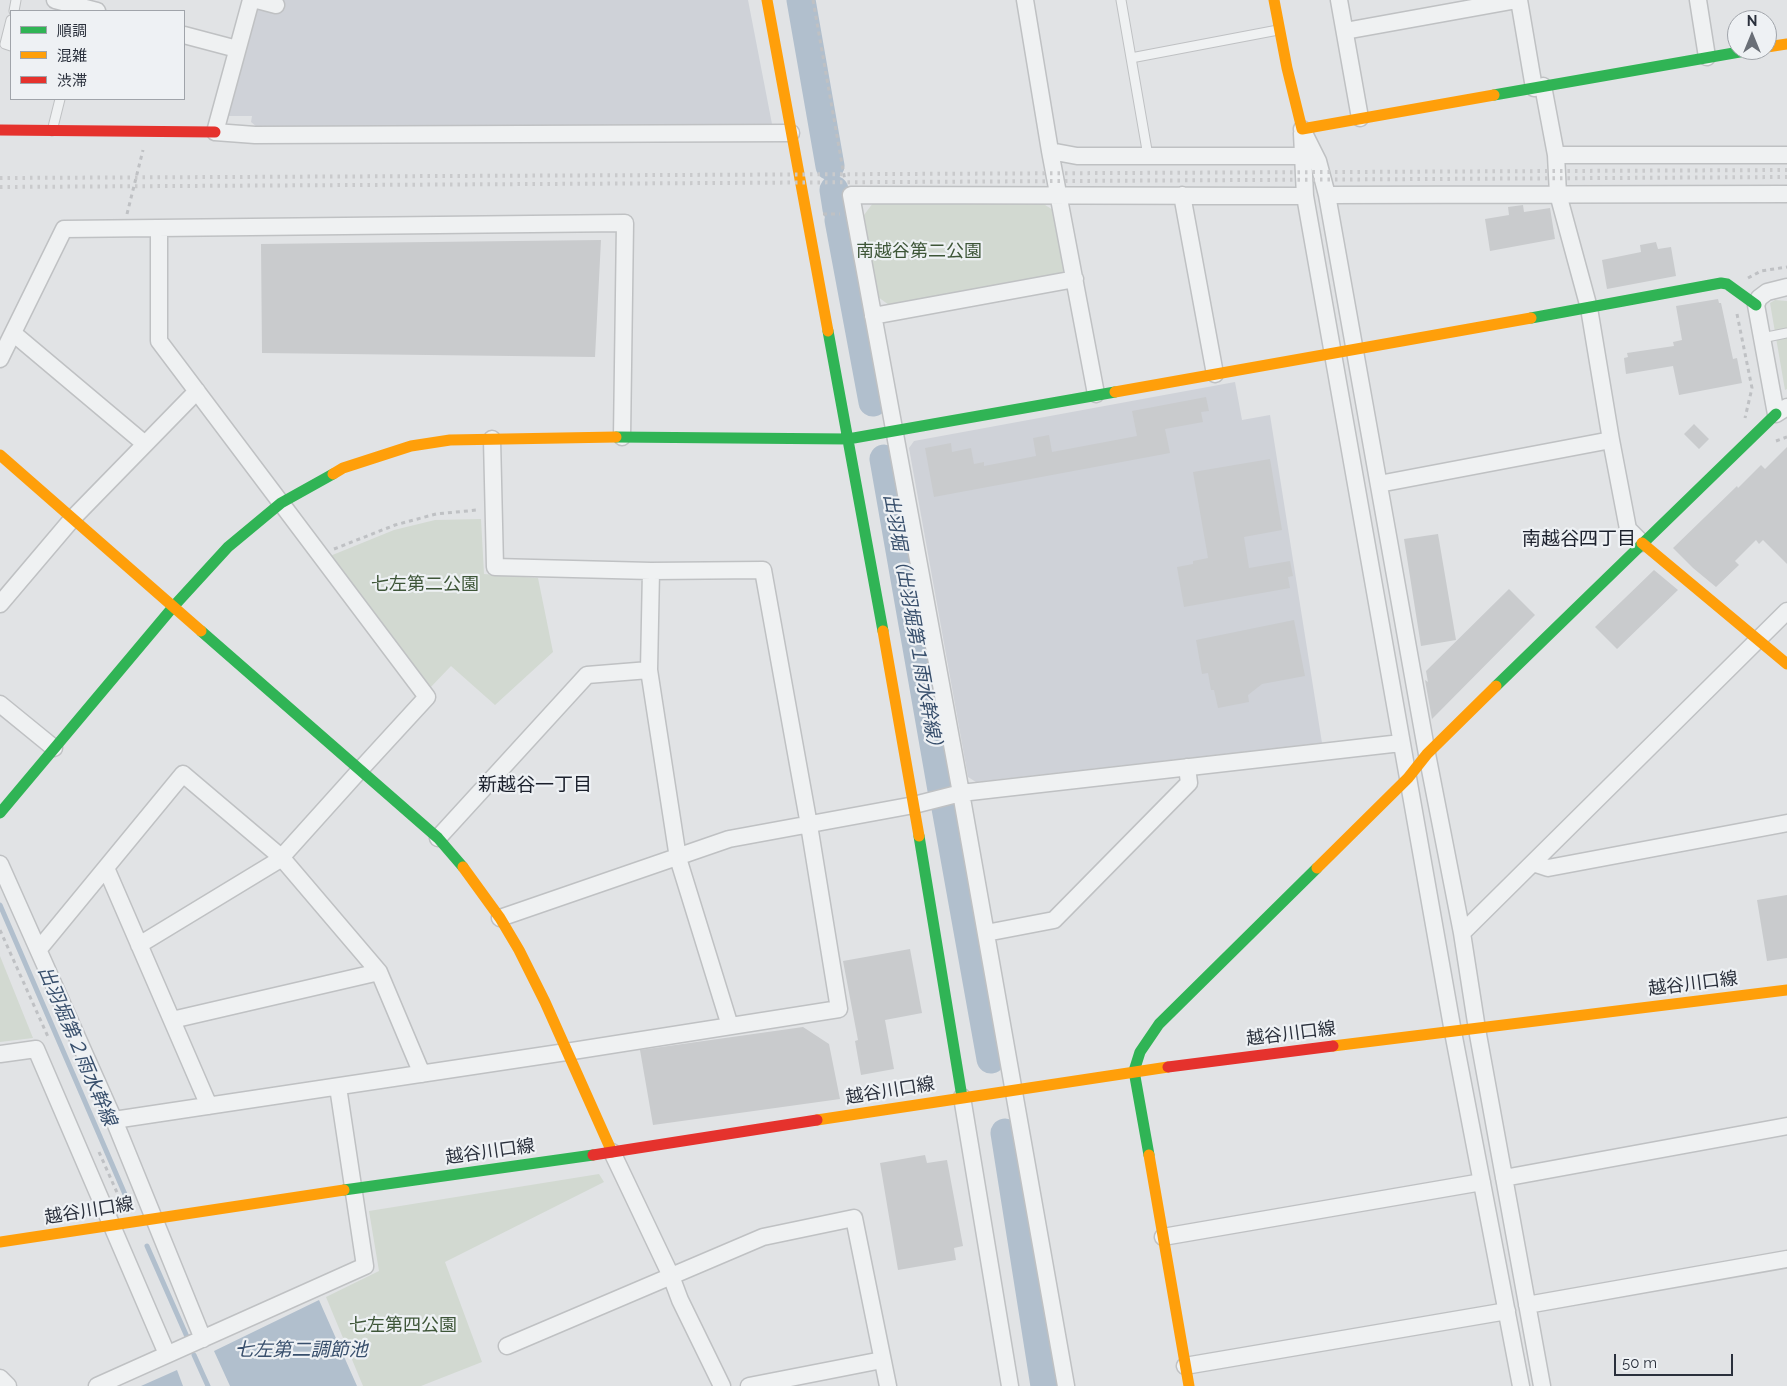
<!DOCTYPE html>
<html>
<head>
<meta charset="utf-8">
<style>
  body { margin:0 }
  #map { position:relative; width:1787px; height:1386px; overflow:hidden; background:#e1e3e5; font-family:Raleway,"Noto Sans JP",sans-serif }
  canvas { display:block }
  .legend { position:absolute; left:10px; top:10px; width:175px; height:90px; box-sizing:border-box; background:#eef1f4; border:1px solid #a0a4aa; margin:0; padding:6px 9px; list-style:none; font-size:15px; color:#2a303c }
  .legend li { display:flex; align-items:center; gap:10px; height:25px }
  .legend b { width:25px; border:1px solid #a0a4aa }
  .north { position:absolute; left:1727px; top:10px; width:50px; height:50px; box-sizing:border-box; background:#eef1f4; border:1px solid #a0a4aa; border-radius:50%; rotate:0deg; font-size:14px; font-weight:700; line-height:20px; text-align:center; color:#2a303c }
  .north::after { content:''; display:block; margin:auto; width:18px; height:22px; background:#6a6f77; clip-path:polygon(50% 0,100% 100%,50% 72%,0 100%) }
  .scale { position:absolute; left:1614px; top:1354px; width:119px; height:22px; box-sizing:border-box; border:2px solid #2a303c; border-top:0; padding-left:6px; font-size:15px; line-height:18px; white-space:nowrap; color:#2a303c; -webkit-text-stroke:4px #eef1f4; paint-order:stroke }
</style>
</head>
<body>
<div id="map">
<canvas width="1787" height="1386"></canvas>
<ul class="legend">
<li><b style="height:6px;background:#30b455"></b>順調</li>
<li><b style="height:6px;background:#ff9f0a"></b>混雑</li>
<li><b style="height:6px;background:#e5322d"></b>渋滞</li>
</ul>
<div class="north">N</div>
<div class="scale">50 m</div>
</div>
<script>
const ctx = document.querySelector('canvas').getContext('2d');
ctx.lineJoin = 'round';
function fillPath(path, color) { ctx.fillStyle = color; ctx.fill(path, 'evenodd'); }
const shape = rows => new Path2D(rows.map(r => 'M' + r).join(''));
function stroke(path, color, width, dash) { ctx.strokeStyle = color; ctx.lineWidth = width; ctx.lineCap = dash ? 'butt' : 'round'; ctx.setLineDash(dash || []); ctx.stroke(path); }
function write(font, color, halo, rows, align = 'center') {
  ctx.font = font + ' Raleway,"Noto Sans JP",sans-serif'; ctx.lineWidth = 4.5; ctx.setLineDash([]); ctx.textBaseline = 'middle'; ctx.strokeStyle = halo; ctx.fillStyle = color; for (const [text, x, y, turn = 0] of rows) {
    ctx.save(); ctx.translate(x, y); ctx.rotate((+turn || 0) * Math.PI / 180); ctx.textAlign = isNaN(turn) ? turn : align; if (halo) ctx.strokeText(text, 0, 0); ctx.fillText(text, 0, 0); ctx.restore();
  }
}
const built = shape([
  [259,0,748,0,772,124,257,127,251,122,252,116,227,116],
  [1235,382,1242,420,1270,415,1322,743,976,782,968,777,909,448,914,441]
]);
const green = shape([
  [873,203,1042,203,1053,210,1065,269,1061,275,889,305,878,297,864,215],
  [1775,300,1787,301,1787,389,1785,390,1770,303],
  [481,519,484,574,538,578,553,652,495,705,451,666,428,690,330,556,394,530,435,520],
  [0,956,33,1038,0,1042],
  [599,1174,604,1182,445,1262,482,1362,421,1386,363,1386,326,1297,379,1271,369,1211]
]);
const water = shape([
  [319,1300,357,1386,230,1386,214,1351],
  [177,1370,183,1386,141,1386]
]);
const stream = shape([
  [0,905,127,1199],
  [147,1246,188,1339],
  [194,1355,208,1386]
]);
const river = shape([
  [801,0,830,166],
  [834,190,837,209],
  [839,220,873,402],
  [884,459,942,790],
  [946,808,991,1059],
  [1005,1133,1045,1386]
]);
const building = shape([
  [1523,205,1524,212,1550,208,1555,239,1490,251,1485,219,1509,215,1508,207],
  [601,240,595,357,262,353,261,244],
  [1656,242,1658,249,1671,247,1676,276,1607,289,1602,260,1641,252,1640,245],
  [1718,299,1719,303,1721,303,1733,359,1737,358,1742,383,1679,395,1673,366,1626,374,1624,358,1628,357,1627,353,1674,346,1673,342,1682,340,1676,306],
  [1206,397,1209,411,1201,412,1203,422,1165,429,1170,453,934,497,925,448,951,443,952,452,971,448,974,464,984,462,984,466,1036,456,1033,438,1049,435,1052,452,1137,436,1132,411],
  [1694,424,1709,439,1699,449,1684,434],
  [1787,447,1787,564,1763,540,1759,544,1756,540,1735,561,1739,565,1716,587,1693,568,1673,548,1737,486,1738,488,1761,465,1765,469],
  [1270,459,1282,530,1244,537,1249,568,1290,561,1293,576,1288,577,1290,588,1184,607,1177,567,1193,564,1193,561,1208,558,1193,472],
  [1438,534,1456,640,1421,646,1404,539],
  [1654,570,1678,590,1617,649,1595,627],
  [1509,589,1535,615,1432,719,1425,680,1428,682,1426,671],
  [1294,620,1305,676,1262,684,1248,695,1249,702,1218,708,1214,690,1211,690,1208,673,1202,674,1196,640],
  [1787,895,1787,958,1767,961,1757,900],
  [910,949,922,1013,885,1020,894,1069,861,1075,855,1041,858,1040,843,961],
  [803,1027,829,1044,840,1099,653,1125,640,1050],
  [925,1155,927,1163,947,1160,963,1246,954,1248,956,1260,898,1270,880,1163]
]);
const path = shape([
  [813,0,845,181],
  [127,214,143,150],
  [823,214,840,214],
  [1748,278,1761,271,1787,267],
  [1737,314,1752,388,1745,418],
  [1776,441,1787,437],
  [334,549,395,525,436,514,477,510,477,508],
  [0,930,49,1039],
  [99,1152,123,1206]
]);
const lane = shape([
  [1121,0,1148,156],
  [14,11,16,0],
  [11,20,5,44,11,46],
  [1131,58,1278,30],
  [52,131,60,99],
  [1762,338,1787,333]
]);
const street = shape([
  [55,0,97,11],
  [251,0,215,132,255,135,791,133],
  [257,0,276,5],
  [1025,0,1050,151,1077,156,1302,156],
  [1339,0,1360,118],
  [1519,0,1534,88],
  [1698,0,1707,57],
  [1345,31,1517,0],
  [184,35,237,49],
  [1543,86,1556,155,1558,194,1589,308,1611,440,1628,529,1642,543],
  [1302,129,1318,161,1327,195,1427,754,1462,933,1477,1029,1542,1386],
  [1302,133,1305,196,1453,1032,1521,1386],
  [1050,151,1096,394],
  [1556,155,1787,155],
  [1182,195,1215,374],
  [1327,195,1787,194],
  [1787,287,1767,292,1759,298,1756,305,1776,414,1787,407],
  [873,316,1075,279],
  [13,333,145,444],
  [0,359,64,229,625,223,622,437],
  [1379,484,1611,440],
  [651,571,649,670,678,858,730,1026],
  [0,604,73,518,197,391],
  [0,704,54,748],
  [438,838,587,675,649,670],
  [1533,863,1548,868,1787,823],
  [0,864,114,1120,203,1339],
  [106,868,209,1106],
  [500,918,729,839,914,805,961,793,1401,743],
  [986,933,1054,920,1189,783,1187,767],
  [1462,933,1787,611],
  [139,945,279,860,360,770,427,697,159,341,159,228],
  [39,949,183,774,281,857,379,972,422,1074],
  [172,1020,379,972],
  [0,1054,36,1049,167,1354],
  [962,1097,1010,1386],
  [114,1120,566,1052,839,1009,809,825,763,570,651,571,495,567,492,439],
  [612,1152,671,1276,680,1300,722,1386],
  [1504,1178,1787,1126],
  [1163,1237,1482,1182],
  [1527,1305,1787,1259],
  [507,1346,763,1237,854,1218,888,1386],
  [1185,1366,1507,1311],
  [0,1378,8,1386],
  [97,1386,365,1266,338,1087],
  [749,1386,882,1360],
  [1066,1386,961,793,851,195,1305,196]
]);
const fast = shape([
  [1494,95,1751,50],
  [1531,318,1721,283,1727,284,1756,305],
  [828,331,883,631],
  [616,437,848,439,1115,392],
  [201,631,438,838,463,867],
  [1496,686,1776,414],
  [0,813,173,607,228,547,281,503,333,474],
  [919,836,962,1097],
  [1149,1155,1134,1071,1140,1052,1159,1024,1317,868],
  [344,1190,593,1155]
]);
const slow = shape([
  [767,0,828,331],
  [1274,0,1287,68,1302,129,1494,95],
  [1767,47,1787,44],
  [1115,392,1531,318],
  [0,455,201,631],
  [333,474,343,468,411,446,450,440,616,437],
  [1642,543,1787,664],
  [883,631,919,836],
  [463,867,500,918,519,950,545,1002,612,1152],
  [1317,868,1408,778,1427,754,1496,686],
  [1333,1046,1787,990],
  [817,1120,1168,1067],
  [1149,1155,1189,1386],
  [0,1242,344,1190]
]);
const jam = shape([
  [0,130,215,132],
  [1168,1067,1333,1046],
  [593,1155,817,1120]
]);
const rail = shape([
  [0,178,1787,170],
  [0,187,1787,177]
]);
const parkNames = [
  ["南越谷第二公園",919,252],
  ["七左第二公園",425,585],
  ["七左第四公園",403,1326]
];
const streetNames = [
  ["越谷川口線",1693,984,-7],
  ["越谷川口線",1291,1034,-7],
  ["越谷川口線",890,1091,-9],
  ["越谷川口線",490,1152,-8],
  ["越谷川口線",89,1211,-9]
];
const neighbourhoodNames = [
  ["南越谷四丁目",1579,539],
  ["新越谷一丁目",535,785]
];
const waterNames = [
  ["出羽堀（出羽堀第１雨水幹線）",913,625,80],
  ["出羽堀第２雨水幹線",77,1046,67],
  ["七左第二調節池",301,1350]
];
fillPath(built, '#cfd2d8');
fillPath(green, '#d2d9d1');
fillPath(water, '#b1bfcd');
stroke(stream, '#b1bfcd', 5);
stroke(river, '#b1bfcd', 29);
fillPath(building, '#c9cbcd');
stroke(lane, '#bfc1c3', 11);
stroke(street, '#bfc1c3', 19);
stroke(path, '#bfc1c4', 3, [4, 4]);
stroke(lane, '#eff1f2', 9);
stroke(street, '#eff1f2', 16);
stroke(fast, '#30b455', 11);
stroke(slow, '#ff9f0a', 11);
stroke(jam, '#e5322d', 11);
stroke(rail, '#c9cacc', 4, [2.5, 5]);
write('18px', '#3e5638', '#eef1f4', parkNames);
write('18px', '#2a303c', '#eef1f4', streetNames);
write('19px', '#1c212d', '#eef1f4', neighbourhoodNames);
write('italic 19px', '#384f6c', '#eef1f4', waterNames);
</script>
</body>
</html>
